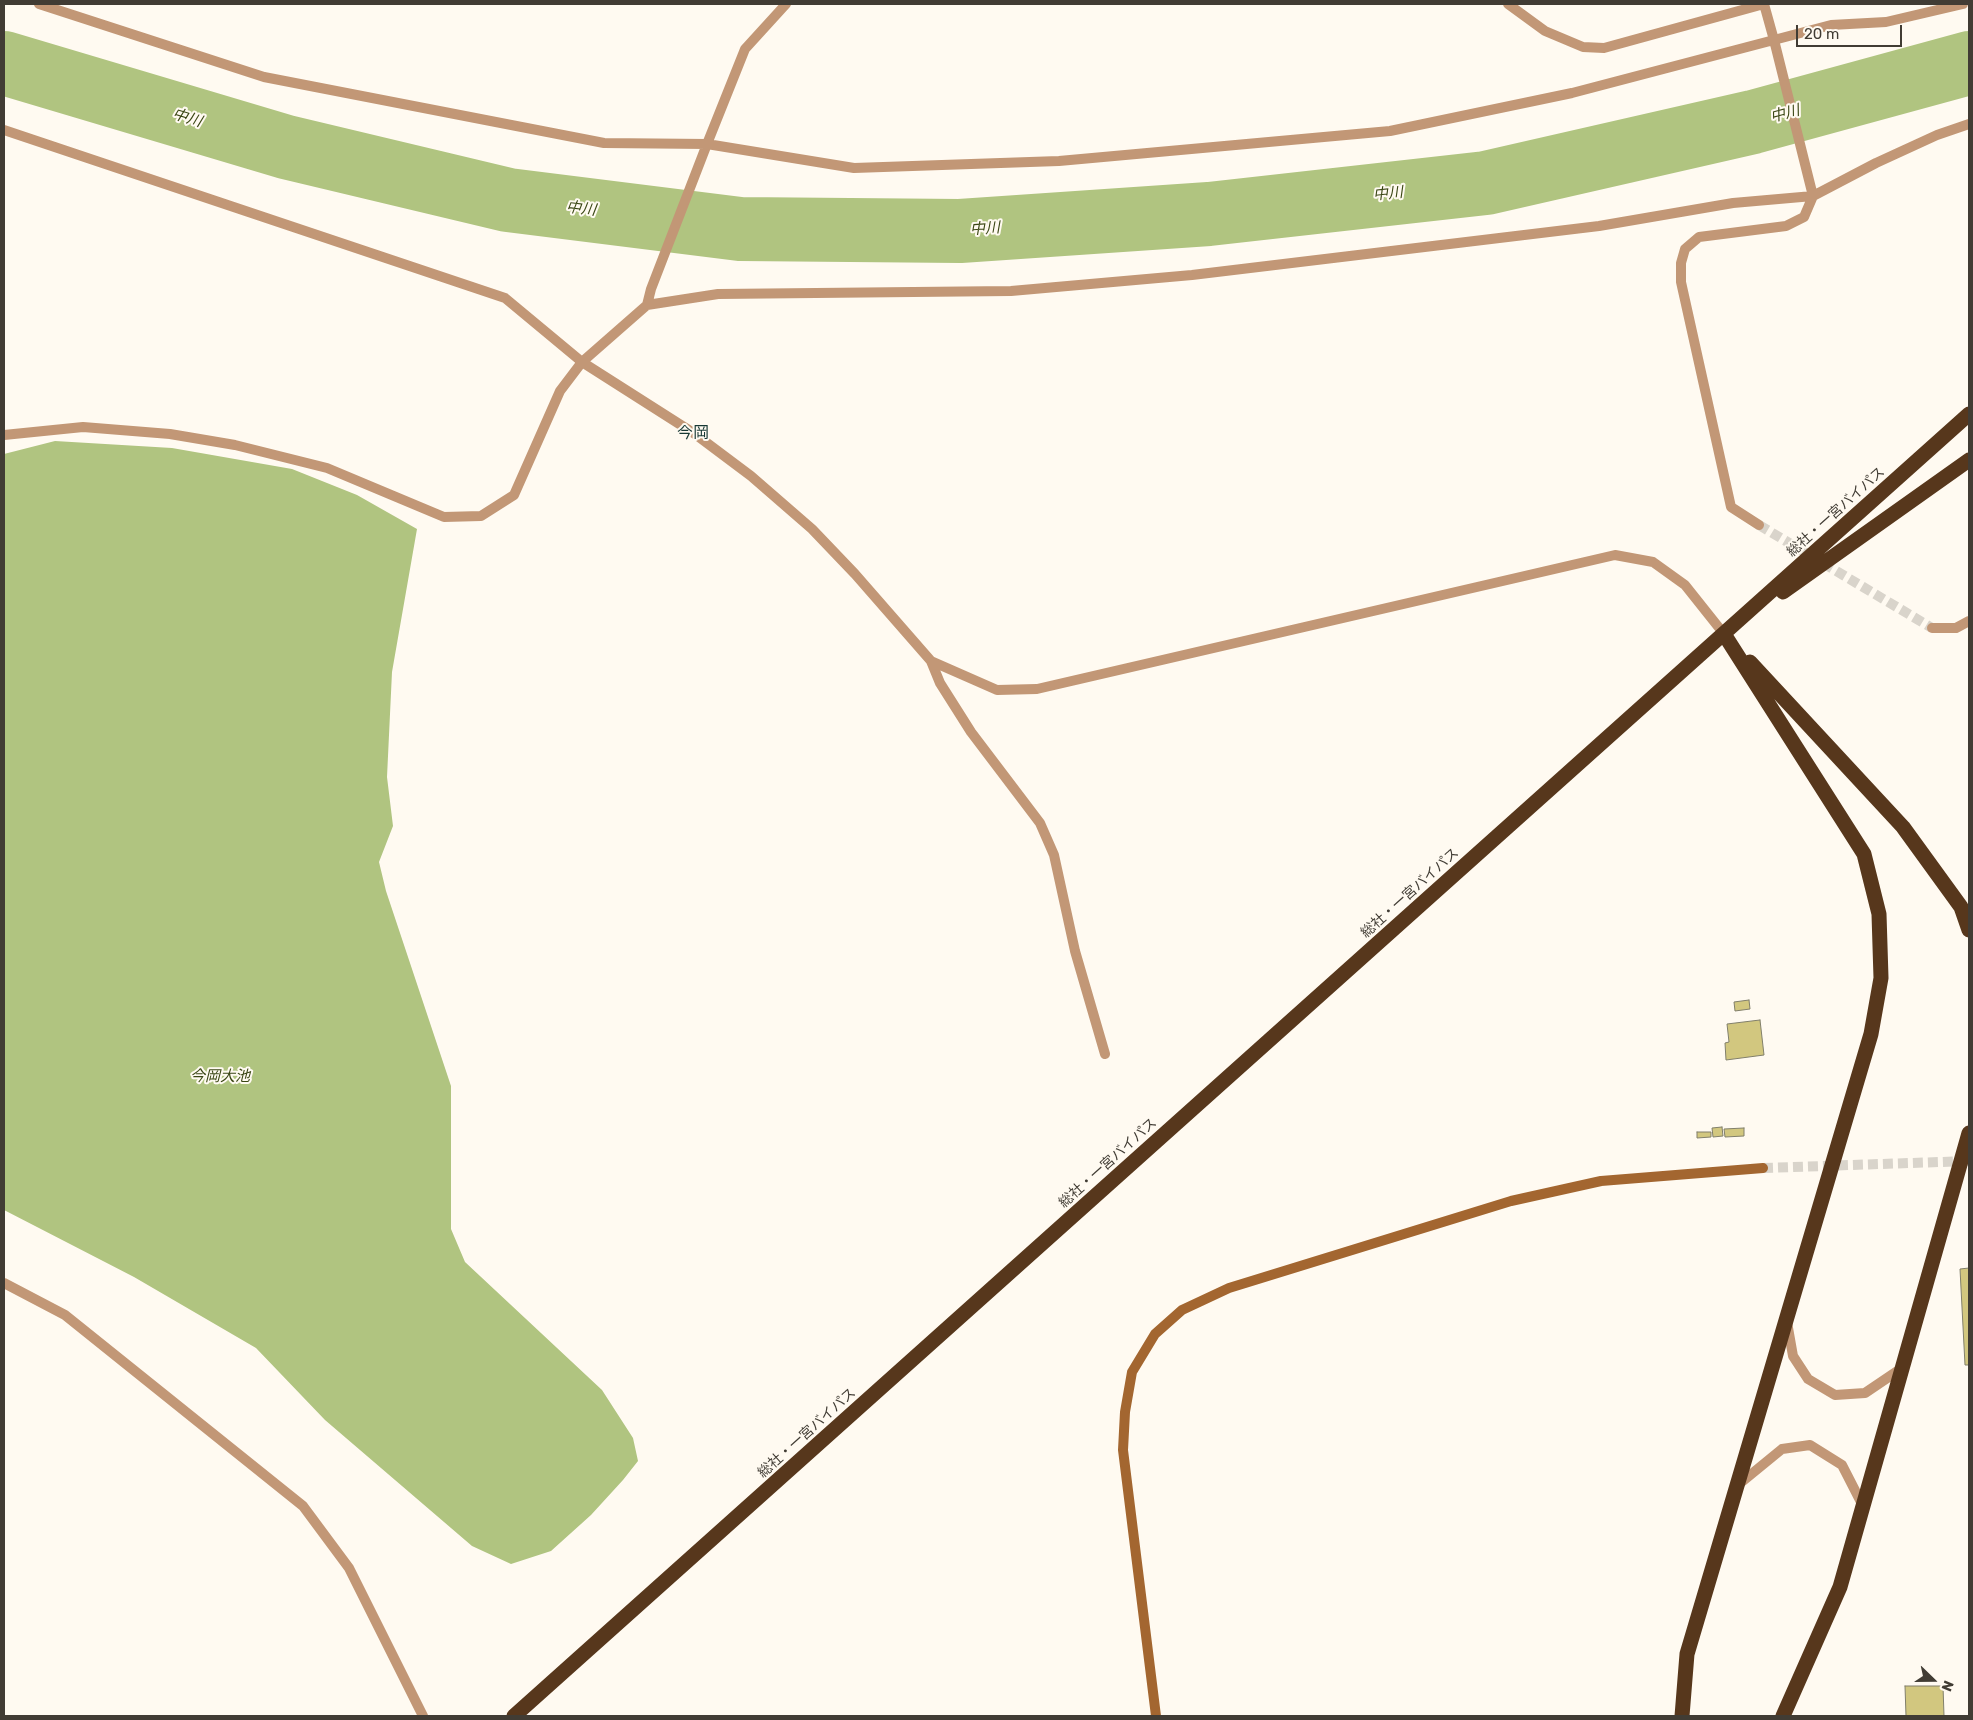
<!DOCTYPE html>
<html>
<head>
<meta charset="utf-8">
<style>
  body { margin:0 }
  #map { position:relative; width:1973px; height:1720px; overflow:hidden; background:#fffaf1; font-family:Rubik,sans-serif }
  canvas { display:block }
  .frame { position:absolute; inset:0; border:5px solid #413c34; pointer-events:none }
  .north { position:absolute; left:1908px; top:1655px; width:50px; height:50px; -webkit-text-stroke:4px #fffaf1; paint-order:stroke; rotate:112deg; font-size:14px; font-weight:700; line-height:20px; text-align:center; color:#413c34 }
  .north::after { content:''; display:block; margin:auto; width:18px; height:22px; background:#413c34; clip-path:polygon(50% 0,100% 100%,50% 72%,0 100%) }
  .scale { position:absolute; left:1796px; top:25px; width:106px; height:22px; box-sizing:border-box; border:2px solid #413c34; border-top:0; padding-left:6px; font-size:15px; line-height:18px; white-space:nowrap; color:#413c34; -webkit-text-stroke:4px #fffaf1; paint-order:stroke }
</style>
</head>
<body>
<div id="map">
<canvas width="1973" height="1720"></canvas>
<div class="frame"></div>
<div class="north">N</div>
<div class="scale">20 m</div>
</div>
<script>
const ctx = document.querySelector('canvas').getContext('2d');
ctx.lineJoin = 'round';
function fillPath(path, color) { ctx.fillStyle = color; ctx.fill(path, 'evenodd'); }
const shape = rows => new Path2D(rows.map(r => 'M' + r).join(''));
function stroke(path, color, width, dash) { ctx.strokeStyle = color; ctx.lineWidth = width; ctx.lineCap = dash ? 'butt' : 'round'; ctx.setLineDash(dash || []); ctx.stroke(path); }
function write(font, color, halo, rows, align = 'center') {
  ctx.font = font + ' Rubik,"Noto Sans JP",sans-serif'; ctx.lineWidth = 4; ctx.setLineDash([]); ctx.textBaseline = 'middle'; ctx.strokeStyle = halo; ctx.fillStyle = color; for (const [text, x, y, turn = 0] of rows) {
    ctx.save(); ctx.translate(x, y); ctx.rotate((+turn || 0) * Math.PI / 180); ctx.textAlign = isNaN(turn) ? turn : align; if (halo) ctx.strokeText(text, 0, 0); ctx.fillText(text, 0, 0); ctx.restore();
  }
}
const water = shape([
  [55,441,172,448,292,469,357,495,417,529,392,672,387,777,393,826,379,862,386,891,451,1086,451,1229,465,1262,602,1390,633,1438,638,1461,623,1480,591,1515,551,1551,511,1564,472,1546,325,1420,256,1348,134,1277,4,1210,4,454]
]);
const river = shape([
  [4,63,286,147,508,200,740,229,960,231,1209,214,1486,183,1753,122,1969,63]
]);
const building = shape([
  [1749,1000,1750,1009,1735,1011,1734,1002,1749,1000],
  [1760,1020,1764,1055,1726,1060,1725,1043,1729,1042,1727,1024,1760,1020],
  [1722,1127,1723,1136,1713,1137,1712,1128,1722,1127],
  [1744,1128,1744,1136,1725,1137,1724,1129,1744,1128],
  [1697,1132,1711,1132,1711,1137,1697,1138,1697,1132],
  [1969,1268,1969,1365,1965,1365,1960,1269,1969,1268],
  [1905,1686,1943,1686,1944,1716,1906,1716,1905,1686]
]);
const streetTunnel = shape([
  [1759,525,1932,628]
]);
const secondaryTunnel = shape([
  [1763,1168,1969,1161]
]);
const lane = shape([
  [1787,1322,1793,1356,1808,1379,1835,1395,1865,1393,1902,1368],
  [1738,1485,1782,1449,1810,1445,1842,1465,1863,1506]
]);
const street = shape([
  [39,4,264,77,604,143,707,144,854,168,1059,161,1390,131,1572,93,1831,25,1886,22,1963,4],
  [1508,4,1545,31,1583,47,1604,48,1764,4,1774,40,1813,196,1804,217,1786,226,1699,237,1685,249,1681,263,1681,282,1731,507,1759,525],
  [4,130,505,298,582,362,695,434,751,476,812,529,855,574,931,661,997,690,1037,689,1615,555,1653,562,1685,585,1724,634],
  [647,305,718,294,1011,291,1192,275,1599,226,1733,203,1813,196,1876,163,1937,135,1969,124],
  [4,435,83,427,170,434,235,445,327,468,444,517,481,516,514,495,560,391,582,362,647,305,651,289,707,144,745,49,786,4],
  [1932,628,1956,628,1969,621],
  [931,661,940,683,971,732,1040,823,1054,855,1075,951,1105,1054],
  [4,1283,65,1315,303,1506,349,1568,423,1716]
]);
const secondary = shape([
  [1156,1716,1123,1450,1125,1412,1132,1372,1155,1334,1182,1310,1229,1288,1511,1201,1601,1181,1763,1168]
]);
const highway = shape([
  [1783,592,1969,460],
  [1750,662,1903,827,1961,907,1969,930],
  [514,1716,1969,414],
  [1682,1716,1687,1654,1871,1034,1881,978,1879,914,1864,854,1724,634],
  [1783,1716,1840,1587,1969,1133]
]);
const streetNames = [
  ["総社・一宮バイパス",1836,512,-42],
  ["総社・一宮バイパス",1410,893,-42],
  ["総社・一宮バイパス",1108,1163,-42],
  ["総社・一宮バイパス",807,1433,-42]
];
const waterNames = [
  ["中川",1785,114,-15],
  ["中川",187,118,17],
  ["中川",1388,194,-6],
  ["中川",581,209,7],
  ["中川",985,229,-4],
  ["今岡大池",220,1077]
];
const quarterNames = [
  ["今岡",693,433]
];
fillPath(water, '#b0c480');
stroke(river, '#b0c480', 64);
fillPath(building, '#d2c77f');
stroke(building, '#817f6a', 1);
stroke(streetTunnel, '#d9d4cb', 10, [10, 5]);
stroke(secondaryTunnel, '#d9d4cb', 10, [10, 5]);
stroke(lane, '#c29776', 10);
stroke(street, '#c29776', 10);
stroke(secondary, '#a36630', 10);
stroke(highway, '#57371c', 15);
write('14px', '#413c34', '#fffaf1', streetNames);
write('italic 15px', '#3a4614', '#fffaf1', waterNames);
write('16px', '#173834', '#fffaf1', quarterNames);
</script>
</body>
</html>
